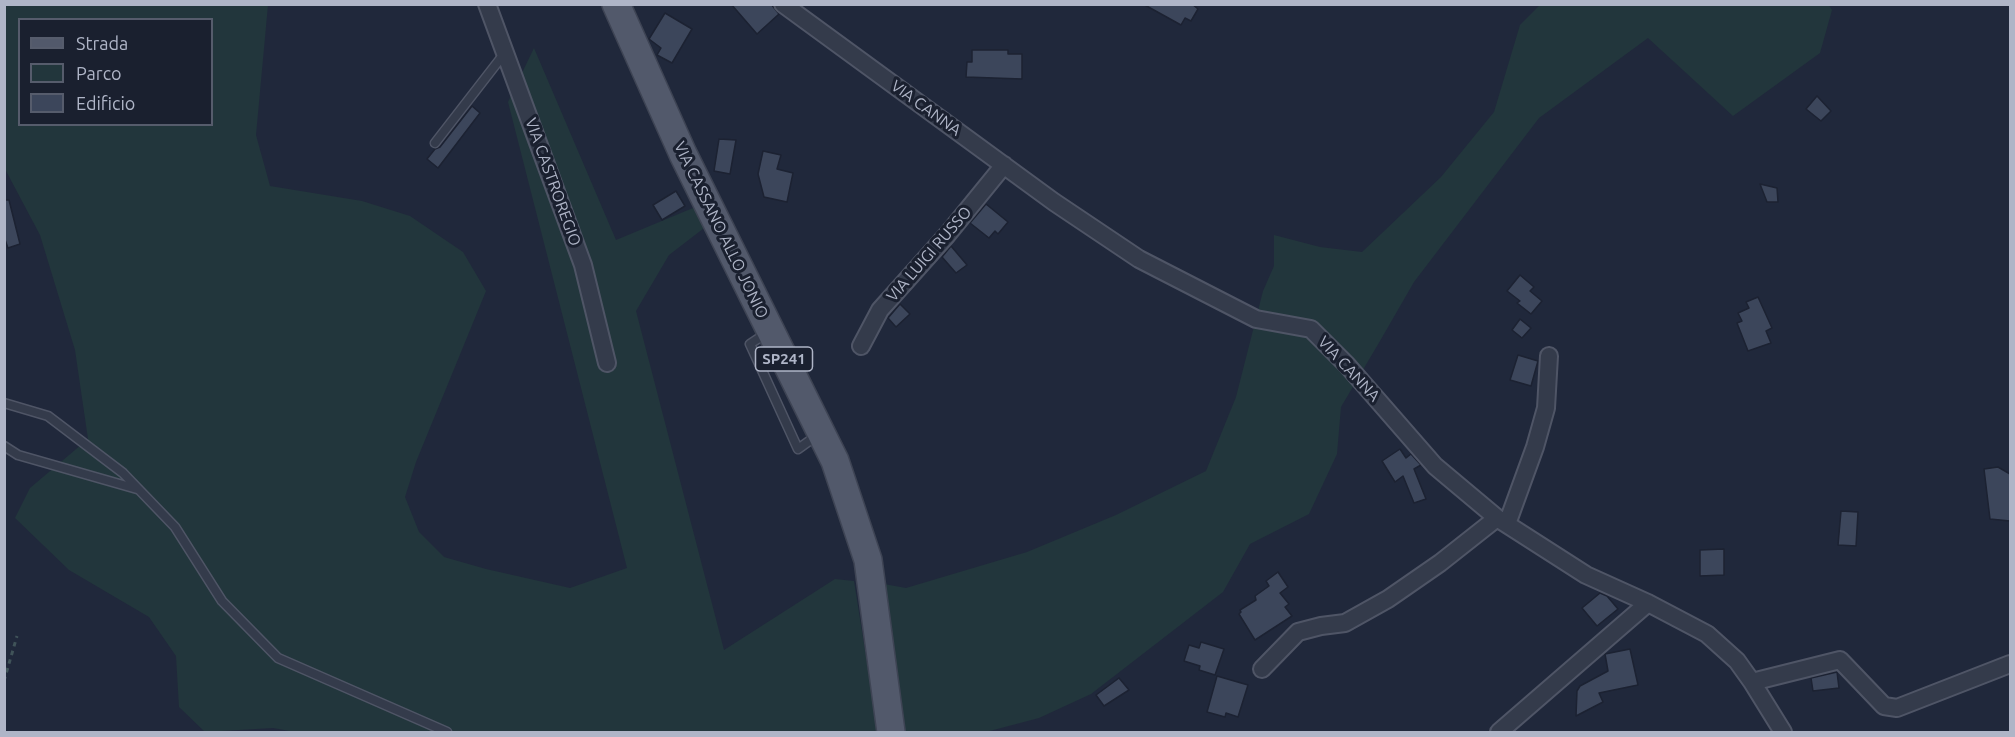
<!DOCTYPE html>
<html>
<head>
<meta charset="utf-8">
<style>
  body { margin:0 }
  #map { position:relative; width:2015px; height:737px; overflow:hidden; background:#20283b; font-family:Ubuntu,sans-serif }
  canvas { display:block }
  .frame { position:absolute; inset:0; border:6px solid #afb5c7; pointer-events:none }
  .legend { position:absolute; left:18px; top:18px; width:195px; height:108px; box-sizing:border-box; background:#1a202f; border:2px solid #565c6c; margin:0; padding:8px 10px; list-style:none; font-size:18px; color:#afb5c7 }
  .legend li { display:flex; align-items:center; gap:12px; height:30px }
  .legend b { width:30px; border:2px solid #565c6c }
</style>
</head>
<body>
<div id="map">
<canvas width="2015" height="737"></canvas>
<div class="frame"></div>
<ul class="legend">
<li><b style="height:8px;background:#52596b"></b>Strada</li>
<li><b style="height:16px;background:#22363c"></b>Parco</li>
<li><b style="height:16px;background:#3c465b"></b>Edificio</li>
</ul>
</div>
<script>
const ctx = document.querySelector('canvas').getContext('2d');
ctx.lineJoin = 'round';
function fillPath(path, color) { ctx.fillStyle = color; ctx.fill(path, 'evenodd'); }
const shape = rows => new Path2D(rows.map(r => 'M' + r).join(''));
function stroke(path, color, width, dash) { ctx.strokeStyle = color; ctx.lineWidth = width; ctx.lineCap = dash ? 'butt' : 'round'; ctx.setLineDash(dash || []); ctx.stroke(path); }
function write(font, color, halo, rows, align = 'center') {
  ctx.font = font + ' Ubuntu,sans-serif'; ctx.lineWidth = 6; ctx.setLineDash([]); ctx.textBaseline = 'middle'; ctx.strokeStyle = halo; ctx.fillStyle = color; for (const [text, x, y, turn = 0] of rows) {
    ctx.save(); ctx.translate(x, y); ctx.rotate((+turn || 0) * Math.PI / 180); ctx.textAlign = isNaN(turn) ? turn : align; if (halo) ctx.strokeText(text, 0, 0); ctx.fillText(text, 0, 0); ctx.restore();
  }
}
const green = shape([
  [1828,4,1832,10,1820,53,1733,116,1648,38,1539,118,1414,282,1380,341,1341,407,1337,454,1309,514,1250,544,1223,592,1091,694,1039,718,986,732,903,732,884,584,906,588,1027,552,1116,515,1206,471,1236,397,1263,291,1274,266,1274,235,1320,247,1362,252,1441,177,1494,112,1520,25,1540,5],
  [4,5,268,5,256,135,270,186,362,201,410,216,463,252,486,291,416,462,405,497,419,532,444,557,486,569,570,588,627,568,508,102,534,48,616,240,693,208,708,225,669,255,636,311,724,650,835,579,854,581,878,732,295,732,273,728,205,732,179,707,176,656,149,617,69,570,15,518,30,488,88,439,75,350,40,235,5,169],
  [20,20,212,20,212,124,20,124]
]);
const building = shape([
  [731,4,771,4,779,14,757,34,731,4],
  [1143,4,1192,4,1198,9,1191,21,1185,18,1181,25,1143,4],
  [665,13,692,29,672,63,657,55,661,48,649,39,665,13],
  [972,50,1008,50,1008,54,1022,54,1022,79,966,77,967,62,972,62,972,50],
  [1817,96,1831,111,1821,121,1806,109,1817,96],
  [472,106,480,113,438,168,427,159,435,149,440,147,472,106],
  [719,139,736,140,730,174,714,171,719,139],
  [763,151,781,155,777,169,793,173,787,202,764,197,758,174,763,151],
  [1760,184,1777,188,1778,202,1767,202,1760,184],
  [676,191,685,206,662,220,653,205,676,191],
  [4,200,9,200,20,244,8,248,4,237,4,200],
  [986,204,1008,222,998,234,995,231,989,238,970,223,986,204],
  [951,246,967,265,956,273,942,257,951,246],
  [1520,275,1534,287,1530,291,1542,301,1531,314,1517,303,1520,301,1507,291,1520,275],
  [1758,297,1772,328,1766,331,1771,343,1748,351,1737,323,1742,321,1738,313,1749,308,1746,302,1758,297],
  [900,304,910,314,896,327,888,318,900,304],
  [1520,319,1531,328,1522,338,1512,330,1520,319],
  [1518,355,1538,361,1531,386,1510,380,1518,355],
  [1400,449,1406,458,1411,454,1421,465,1414,469,1426,499,1414,503,1403,476,1395,482,1382,461,1400,449],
  [1998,467,2010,474,2010,521,1990,519,1984,469,1998,467],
  [1841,511,1858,512,1856,546,1838,545,1841,511],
  [1724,549,1724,575,1700,576,1700,550,1724,549],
  [1278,572,1288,587,1280,593,1289,604,1285,607,1292,616,1255,640,1239,614,1241,612,1240,610,1256,600,1255,596,1269,586,1266,581,1278,572],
  [1600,593,1607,596,1618,609,1597,626,1582,608,1600,593],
  [1201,642,1224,649,1215,675,1199,670,1200,666,1184,661,1189,645,1199,648,1201,642],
  [1630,649,1638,685,1599,693,1603,702,1576,716,1577,691,1580,686,1608,671,1605,654,1630,649],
  [1837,672,1839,688,1813,691,1811,678,1837,672],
  [1217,676,1248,685,1238,717,1226,713,1225,717,1207,712,1217,676],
  [1119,678,1129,690,1104,706,1096,695,1119,678]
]);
const path = shape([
  [4,681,17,636]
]);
const lane = shape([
  [435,143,504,54],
  [768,332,750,344,798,449,819,434],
  [4,403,48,416,123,473,175,527,222,601,278,658,447,732],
  [4,446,18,455,137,489]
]);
const street = shape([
  [487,4,583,265,607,363],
  [783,4,1054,202,1139,259,1256,319,1311,329,1347,365,1435,466,1497,518,1586,575,1648,603,1707,634,1737,661,1752,682,1783,732],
  [861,346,880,310,947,235,1004,165],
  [1507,524,1535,447,1546,408,1549,356],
  [1262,669,1298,632,1321,626,1345,623,1388,599,1440,563,1497,518],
  [1752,682,1840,660,1884,706,1897,708,2010,664],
  [1499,732,1648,603]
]);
const primary = shape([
  [616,4,683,154,835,461,868,560,891,732]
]);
const shields = [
  [784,359,57]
];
const shieldNames = [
  ["SP241",784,359]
];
const streetNames = [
  ["VIA CANNA",926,108,36],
  ["VIA CASTROREGIO",553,182,70],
  ["VIA CASSANO ALLO JONIO",721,230,64],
  ["VIA LUIGI RUSSO",929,254,-49],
  ["VIA CANNA",1349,369,47]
];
fillPath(green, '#22363c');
fillPath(building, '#3c465b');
stroke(building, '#1c2232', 1.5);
stroke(lane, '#4f5566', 11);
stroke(street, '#4f5566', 20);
stroke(primary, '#3e4454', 30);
stroke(path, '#405359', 3, [4.5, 4.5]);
stroke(lane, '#343b4b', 8);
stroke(street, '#343b4b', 16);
stroke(primary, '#52596b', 27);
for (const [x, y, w] of shields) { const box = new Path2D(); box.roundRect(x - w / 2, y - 12, w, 24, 4.5); ctx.fillStyle = '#1a202f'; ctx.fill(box); stroke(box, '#afb5c7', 1.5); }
write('bold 15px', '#afb5c7', null, shieldNames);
write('16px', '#afb5c7', '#1a202f', streetNames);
</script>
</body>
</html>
